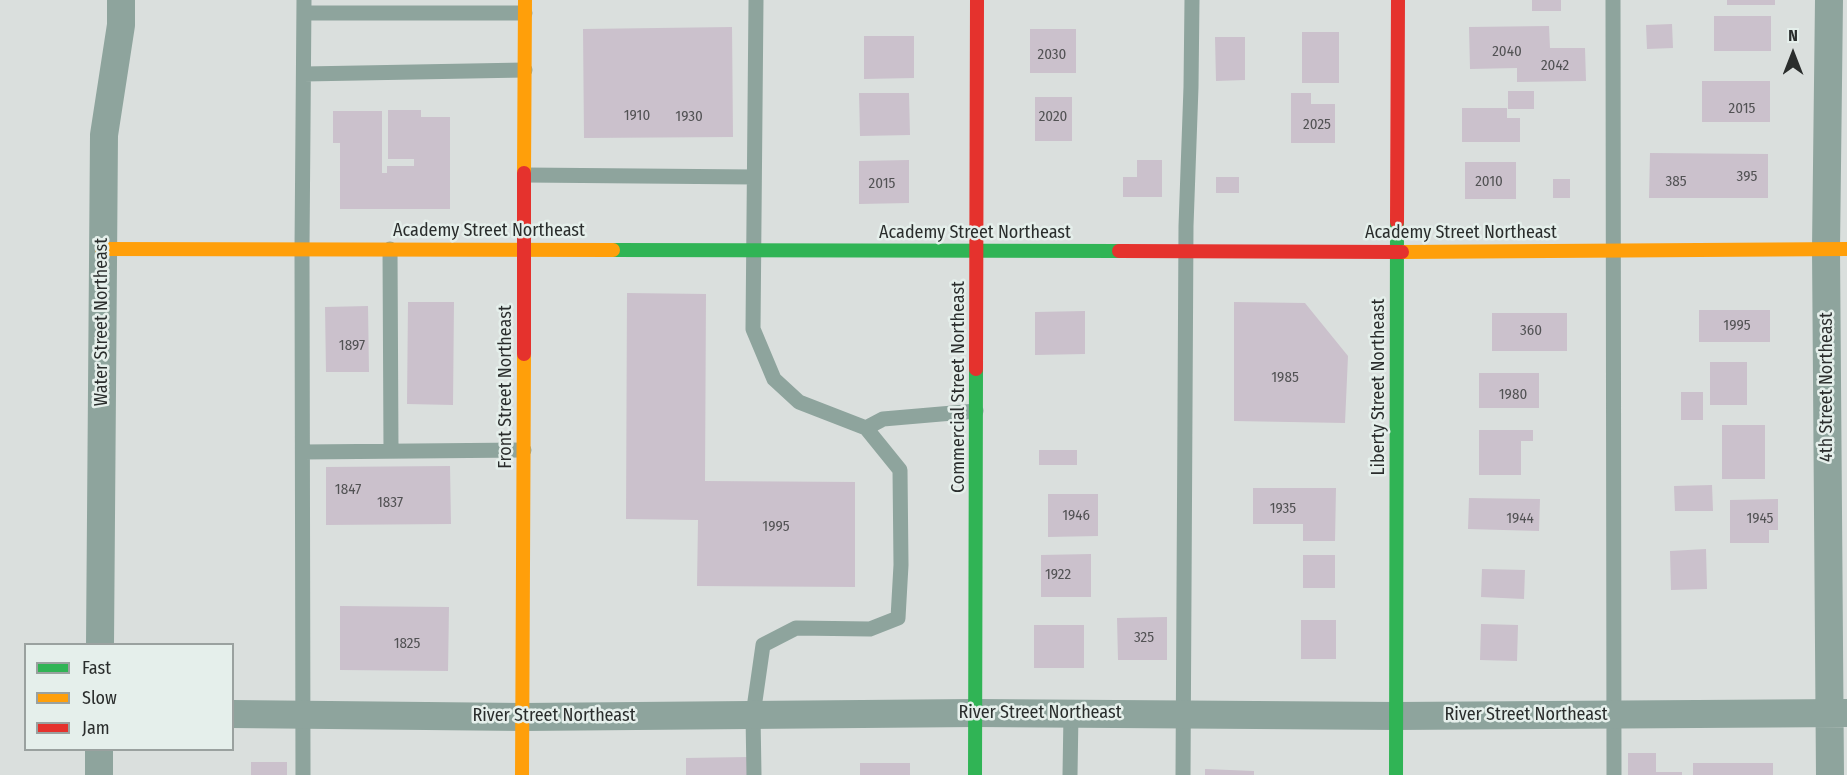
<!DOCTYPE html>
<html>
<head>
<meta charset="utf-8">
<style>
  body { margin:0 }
  #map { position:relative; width:1847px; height:775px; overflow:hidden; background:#dadfdd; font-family:"Fira Sans Condensed",sans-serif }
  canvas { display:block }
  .legend { position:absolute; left:24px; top:643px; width:210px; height:108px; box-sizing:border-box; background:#e5efeb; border:2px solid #9aa19f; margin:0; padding:8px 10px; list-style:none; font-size:18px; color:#2a2d2c }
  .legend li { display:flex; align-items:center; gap:12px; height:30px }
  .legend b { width:30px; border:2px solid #9aa19f }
  .north { position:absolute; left:1763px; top:24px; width:60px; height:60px; -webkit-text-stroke:4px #e5efeb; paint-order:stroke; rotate:0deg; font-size:16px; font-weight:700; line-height:24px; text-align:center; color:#2a2d2c }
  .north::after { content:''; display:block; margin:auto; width:21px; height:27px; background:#2a2d2c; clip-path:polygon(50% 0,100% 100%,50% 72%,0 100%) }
</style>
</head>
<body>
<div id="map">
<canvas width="1847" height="775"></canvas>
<ul class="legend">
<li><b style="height:8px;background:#30b455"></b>Fast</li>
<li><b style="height:8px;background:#ff9f0a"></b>Slow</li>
<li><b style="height:8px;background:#e5322d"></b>Jam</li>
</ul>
<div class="north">N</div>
</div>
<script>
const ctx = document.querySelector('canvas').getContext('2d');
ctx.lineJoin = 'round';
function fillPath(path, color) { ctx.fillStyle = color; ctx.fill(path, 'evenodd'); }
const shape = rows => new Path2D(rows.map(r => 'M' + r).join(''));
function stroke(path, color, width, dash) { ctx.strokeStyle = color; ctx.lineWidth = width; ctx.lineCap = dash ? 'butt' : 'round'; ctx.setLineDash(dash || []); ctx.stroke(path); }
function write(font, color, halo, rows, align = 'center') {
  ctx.font = font + ' "Fira Sans Condensed",sans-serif'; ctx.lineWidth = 5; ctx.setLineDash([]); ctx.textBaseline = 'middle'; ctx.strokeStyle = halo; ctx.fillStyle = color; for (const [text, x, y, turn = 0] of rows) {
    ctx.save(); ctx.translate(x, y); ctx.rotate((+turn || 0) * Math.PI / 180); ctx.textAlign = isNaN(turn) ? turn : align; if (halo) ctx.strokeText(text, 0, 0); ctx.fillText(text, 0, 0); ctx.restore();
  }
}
const building = shape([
  [1532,0,1561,0,1561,11,1532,11],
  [1727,0,1775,0,1775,5,1727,5],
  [1714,16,1771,16,1771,51,1714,51],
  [1672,24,1673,48,1647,49,1646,25],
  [1549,26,1550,48,1585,48,1586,81,1517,82,1517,68,1470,69,1469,27],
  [732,27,733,137,584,138,583,29],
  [1030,29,1076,29,1076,73,1030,73],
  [1302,32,1339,32,1339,83,1302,83],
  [864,36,914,36,914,78,864,79],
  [1215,37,1245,37,1245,80,1216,81],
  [1702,81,1770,81,1770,122,1702,122],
  [1508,91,1534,91,1534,109,1508,109],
  [859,93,909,93,910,135,860,136],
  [1291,93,1311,93,1311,104,1335,104,1335,143,1291,143],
  [1035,97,1072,97,1072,141,1035,141],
  [1462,108,1507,108,1507,118,1520,118,1520,142,1462,142],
  [388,110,421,110,421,117,450,117,450,209,340,209,340,143,333,143,333,111,382,111,382,173,387,173,387,166,414,166,414,159,388,159],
  [1650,153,1768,154,1768,198,1649,198],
  [909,160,909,203,859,204,859,161],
  [1137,160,1162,160,1162,197,1123,197,1123,177,1137,177],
  [1465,162,1516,162,1516,199,1465,199],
  [1216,177,1239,177,1239,193,1216,193],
  [1553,179,1570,179,1570,198,1553,198],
  [627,293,706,294,705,481,855,482,855,587,697,586,698,520,626,519],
  [408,302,454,302,453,405,407,404],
  [1234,302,1305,303,1348,356,1345,423,1234,421],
  [368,306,369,372,326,372,325,307],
  [1699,310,1770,310,1770,342,1699,342],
  [1085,311,1085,354,1035,355,1035,312],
  [1492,313,1567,313,1567,351,1492,351],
  [1710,362,1747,362,1747,405,1710,405],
  [1479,373,1539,373,1539,408,1479,408],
  [1681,392,1703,392,1703,420,1681,420],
  [1722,425,1765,425,1765,479,1722,479],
  [1479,430,1533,430,1533,441,1521,441,1521,475,1479,475],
  [1039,450,1077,450,1077,465,1039,465],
  [450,466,451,524,326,525,326,467],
  [1712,485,1713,511,1675,511,1674,486],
  [1253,488,1336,488,1335,541,1303,541,1303,524,1253,524],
  [1048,494,1098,494,1098,536,1048,537],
  [1469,498,1540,499,1539,531,1468,529],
  [1778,499,1778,530,1769,530,1769,543,1730,543,1730,500],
  [1706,549,1707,589,1671,590,1670,551],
  [1091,554,1091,597,1041,597,1041,555],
  [1303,555,1335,555,1335,588,1303,588],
  [1482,569,1525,570,1524,599,1481,597],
  [340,606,449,607,448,671,340,670],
  [1167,617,1167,660,1118,660,1117,618],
  [1301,620,1336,620,1336,659,1301,659],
  [1481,624,1518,625,1517,661,1480,660],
  [1034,625,1084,625,1084,668,1034,668],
  [1628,753,1656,753,1656,772,1682,772,1682,775,1628,775],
  [748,757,748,775,686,775,686,758],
  [251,762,287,762,287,775,251,775],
  [860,763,910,763,910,775,860,775],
  [1693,763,1773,763,1773,775,1693,775],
  [1205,769,1254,771,1254,775,1205,775]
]);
const lane = shape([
  [1613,0,1614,775],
  [304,13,525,13],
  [304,74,525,70],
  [525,175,754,177],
  [390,249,391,451],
  [866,428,883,419,976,411],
  [303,452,524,450],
  [303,775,302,249,304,0],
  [754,775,753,715,763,645,796,628,870,629,898,618,901,565,900,470,866,428,799,402,774,379,753,329,756,0],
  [1070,775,1071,713],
  [1183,775,1186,226,1191,87,1192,0]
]);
const street = shape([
  [1829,0,1826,249,1830,775],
  [100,644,104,135,121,25,121,0],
  [232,714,523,717,975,713,1396,716,1847,713],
  [99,775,99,750]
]);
const fast = shape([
  [613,250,1119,251],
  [975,775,976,369],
  [1396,775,1397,222]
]);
const slow = shape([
  [524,173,525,0],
  [102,249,613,250],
  [1402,252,1847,249],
  [522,775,524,354]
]);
const jam = shape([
  [1397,222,1398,0],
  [1119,251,1402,252],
  [524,354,524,173],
  [976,369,977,0]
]);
const numberNames = [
  ["2040",1507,52],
  ["2030",1052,55],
  ["2042",1555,66],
  ["2015",1742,109],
  ["1910",637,116],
  ["1930",689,117],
  ["2020",1053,117],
  ["2025",1317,125],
  ["395",1747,177],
  ["2010",1489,182],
  ["385",1676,182],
  ["2015",882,184],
  ["1995",1737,326],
  ["360",1531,331],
  ["1897",352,346],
  ["1985",1285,378],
  ["1980",1513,395],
  ["1847",348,490],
  ["1837",390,503],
  ["1935",1283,509],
  ["1946",1076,516],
  ["1944",1520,519],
  ["1945",1760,519],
  ["1995",776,527],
  ["1922",1058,575],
  ["325",1144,638],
  ["1825",407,644]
];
const streetNames = [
  ["Academy Street Northeast",489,231],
  ["Academy Street Northeast",975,233],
  ["Academy Street Northeast",1461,233],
  ["Water Street Northeast",102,322,-90],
  ["Front Street Northeast",506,387,-90],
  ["Commercial Street Northeast",959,387,-90],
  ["Liberty Street Northeast",1379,387,-90],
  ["4th Street Northeast",1827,387,-90],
  ["River Street Northeast",1040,713],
  ["River Street Northeast",1526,715],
  ["River Street Northeast",554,716]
];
fillPath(building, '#cbc1cc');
stroke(lane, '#8ea49d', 15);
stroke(street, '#8ea49d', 28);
stroke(fast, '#30b455', 14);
stroke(slow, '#ff9f0a', 14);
stroke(jam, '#e5322d', 14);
write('15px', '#525254', null, numberNames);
write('18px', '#2a2d2c', '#e5efeb', streetNames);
</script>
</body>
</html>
